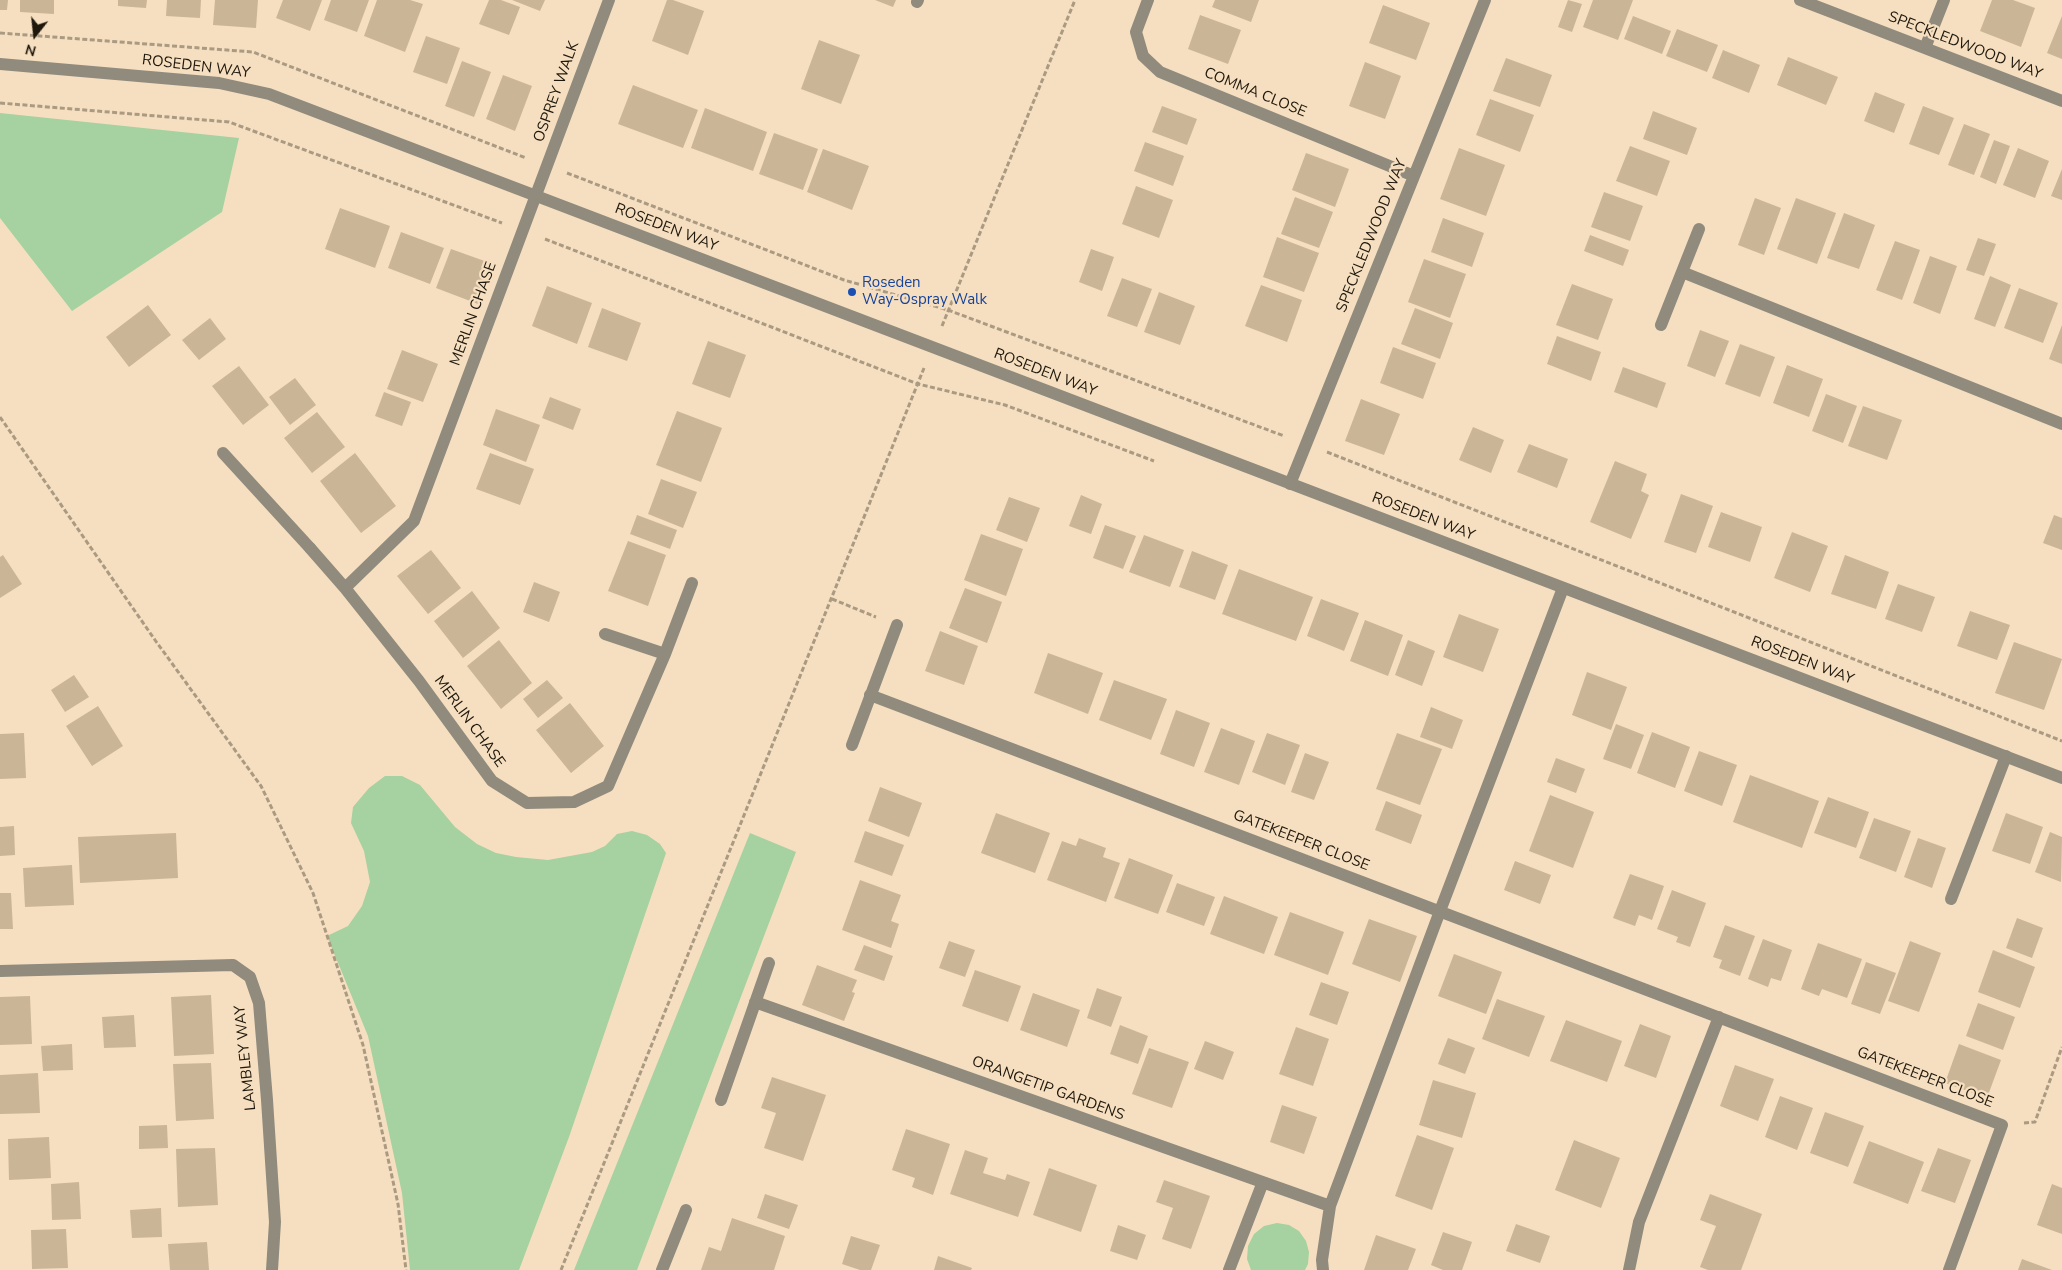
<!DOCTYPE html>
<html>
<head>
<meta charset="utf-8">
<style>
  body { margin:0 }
  #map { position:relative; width:2062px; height:1270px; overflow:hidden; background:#f6dfc0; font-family:"Nunito Sans",sans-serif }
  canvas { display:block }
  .north { position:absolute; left:10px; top:10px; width:50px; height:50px; -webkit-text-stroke:4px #f6dfc0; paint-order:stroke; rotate:196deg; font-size:14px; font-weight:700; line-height:20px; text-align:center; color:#1e170b }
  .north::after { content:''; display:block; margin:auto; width:18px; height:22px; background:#1e170b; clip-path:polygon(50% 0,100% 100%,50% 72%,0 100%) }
</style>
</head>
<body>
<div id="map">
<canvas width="2062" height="1270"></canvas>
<div class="north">N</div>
</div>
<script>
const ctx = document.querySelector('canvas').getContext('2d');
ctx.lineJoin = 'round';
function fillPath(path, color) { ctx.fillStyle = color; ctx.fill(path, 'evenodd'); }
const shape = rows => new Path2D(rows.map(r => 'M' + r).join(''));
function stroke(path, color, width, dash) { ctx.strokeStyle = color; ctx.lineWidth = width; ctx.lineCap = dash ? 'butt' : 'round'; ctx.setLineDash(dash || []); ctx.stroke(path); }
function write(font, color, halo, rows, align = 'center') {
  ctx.font = font + ' "Nunito Sans",sans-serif'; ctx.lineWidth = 4.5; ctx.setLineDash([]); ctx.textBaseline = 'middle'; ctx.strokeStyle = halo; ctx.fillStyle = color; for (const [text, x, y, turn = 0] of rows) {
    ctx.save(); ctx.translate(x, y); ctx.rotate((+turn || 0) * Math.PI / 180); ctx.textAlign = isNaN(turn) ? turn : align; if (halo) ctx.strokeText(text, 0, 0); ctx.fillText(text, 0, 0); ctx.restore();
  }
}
const green = shape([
  [0,113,239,138,222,212,72,311,0,218],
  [385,776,402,776,420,785,455,827,477,844,496,853,516,857,548,860,592,852,605,846,617,834,632,831,647,835,660,844,666,853,569,1137,519,1270,410,1270,402,1193,368,1036,327,936,348,926,362,906,370,882,364,851,351,823,353,807,369,788],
  [750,833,796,852,637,1270,574,1270],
  [1277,1223,1289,1225,1299,1231,1306,1241,1309,1252,1308,1264,1305,1270,1251,1270,1247,1259,1248,1246,1254,1234,1264,1226]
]);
const building = shape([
  [0,0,8,0,7,10,0,10],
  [20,0,54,0,54,14,20,12],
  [118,0,147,0,146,8,118,6],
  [167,0,201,0,200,18,166,16],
  [215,0,258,0,256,28,213,25],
  [283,0,322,0,310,31,276,18],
  [331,0,369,0,357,32,324,20],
  [377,0,410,0,423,4,405,52,364,36],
  [489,0,501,0,520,7,509,35,479,24],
  [512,0,545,0,540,11],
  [667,0,673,0,704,11,688,55,652,41],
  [875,0,896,0,893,7],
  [1215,0,1259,0,1251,22,1212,7],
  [1568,0,1582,4,1572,32,1558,27],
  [1593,0,1633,0,1618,40,1583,27],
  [1992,0,2013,0,2035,8,2021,47,1980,31],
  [1383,5,1430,23,1416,60,1369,43],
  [1200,15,1241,30,1228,64,1188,49],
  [1633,16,1671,31,1662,54,1624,39],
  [2062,16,2062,59,2047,53],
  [1677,29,1718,45,1707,72,1666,56],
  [426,36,460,48,447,84,413,72],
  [819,40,860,55,841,104,801,89],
  [1723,50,1760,65,1749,93,1712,78],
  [1788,57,1838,77,1826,105,1777,85],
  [1506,58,1552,75,1540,107,1493,91],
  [462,61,491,72,474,117,445,106],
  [1365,62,1401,76,1385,119,1349,106],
  [503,75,532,86,515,131,486,119],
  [633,85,698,110,683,148,618,124],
  [1875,92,1905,104,1894,133,1864,121],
  [1490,99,1534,115,1520,152,1476,135],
  [1162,106,1197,119,1187,145,1152,132],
  [1923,106,1954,118,1939,155,1909,144],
  [705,108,767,132,753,171,691,148],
  [1653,111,1697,128,1687,155,1643,139],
  [1964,124,1990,134,1974,175,1948,165],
  [774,133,818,149,803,190,759,174],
  [1994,140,2010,146,1996,184,1980,177],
  [1145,142,1184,156,1173,186,1134,171],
  [1630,146,1670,161,1657,196,1616,181],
  [1459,148,1505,165,1486,216,1440,199],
  [2018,148,2049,161,2035,198,2003,185],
  [823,149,869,166,852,210,807,192],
  [1306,153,1349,169,1335,207,1292,190],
  [2062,169,2062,200,2051,196],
  [1136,186,1173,200,1159,238,1122,224],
  [1604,192,1643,206,1630,241,1591,227],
  [1295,197,1333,212,1319,248,1281,234],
  [1755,198,1781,208,1764,255,1738,245],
  [1796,198,1836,213,1817,264,1777,249],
  [340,208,390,226,375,268,325,249],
  [1844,213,1875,225,1859,269,1827,258],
  [1443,218,1484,233,1472,267,1431,252],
  [401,232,444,248,430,284,388,268],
  [1590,235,1629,250,1623,266,1584,251],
  [1277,237,1319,253,1304,292,1263,277],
  [1978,238,1996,244,1984,276,1966,270],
  [1895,241,1920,250,1902,300,1876,290],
  [451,249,493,264,478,304,436,288],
  [1091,249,1114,257,1102,291,1079,282],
  [1930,256,1957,266,1940,314,1913,303],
  [1424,259,1466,274,1450,318,1408,302],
  [1990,276,2011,285,1995,327,1974,319],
  [1122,278,1152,289,1137,327,1107,316],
  [1572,284,1613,299,1598,340,1556,325],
  [1261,285,1302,300,1287,342,1245,326],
  [547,286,592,303,577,344,532,326],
  [2019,288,2058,303,2043,343,2004,328],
  [1159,292,1195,306,1180,345,1144,332],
  [148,305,171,335,129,367,106,337],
  [602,308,641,323,627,361,588,347],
  [1415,308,1453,323,1440,359,1401,344],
  [210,318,226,339,199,360,182,340],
  [2062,325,2062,364,2049,359],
  [1700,330,1729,341,1715,377,1687,366],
  [1557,336,1601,352,1591,381,1547,364],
  [708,341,746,355,730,398,692,384],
  [1740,344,1775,357,1760,397,1725,384],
  [1393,347,1436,363,1423,399,1380,383],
  [402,350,438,364,423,402,387,389],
  [1787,365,1823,379,1809,417,1773,403],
  [239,366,269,405,243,425,212,386],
  [1623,367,1666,383,1657,408,1614,392],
  [295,378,316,405,290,425,269,397],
  [384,392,411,402,402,426,375,416],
  [1826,394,1857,406,1843,443,1812,431],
  [550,397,581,409,573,430,542,418],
  [1361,399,1400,414,1384,455,1345,441],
  [1863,406,1902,420,1887,460,1848,446],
  [496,409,540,425,526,462,483,445],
  [677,411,722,428,701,482,656,465],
  [317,412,345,447,312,473,284,438],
  [1473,427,1504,440,1491,473,1459,460],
  [1529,444,1568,459,1557,488,1517,472],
  [355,453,396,506,361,533,320,481],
  [490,453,534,469,520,505,476,489],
  [1615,461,1647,474,1641,491,1649,495,1631,539,1590,522],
  [661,479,697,492,683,528,648,514],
  [1681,494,1713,506,1696,553,1664,542],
  [1081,495,1102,504,1091,534,1069,526],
  [1009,497,1040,508,1027,542,996,530],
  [1721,512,1762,527,1750,562,1708,547],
  [637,515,677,530,670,549,630,534],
  [2054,515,2062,518,2062,550,2043,543],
  [1105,525,1136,536,1123,569,1093,558],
  [1792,532,1828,546,1810,592,1774,578],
  [981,534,1023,549,1006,596,964,580],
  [1144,535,1184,550,1170,587,1129,572],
  [628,541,666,555,648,606,608,591],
  [431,550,461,588,428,614,397,576],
  [1192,551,1228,565,1215,600,1179,587],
  [3,555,22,584,0,598,0,557],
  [1845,555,1889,572,1876,609,1831,594],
  [1239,569,1313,597,1296,641,1222,614],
  [534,582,560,592,549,622,523,612],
  [1898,584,1935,597,1922,632,1885,619],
  [965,588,1002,602,987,643,949,628],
  [472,591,500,628,463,658,434,621],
  [1321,599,1359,613,1344,651,1307,636],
  [1970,611,2010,625,1997,660,1957,646],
  [1459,614,1499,629,1483,672,1443,657],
  [1365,620,1403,635,1388,676,1350,661],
  [940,631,978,646,964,685,925,671],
  [499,640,532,683,501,709,467,666],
  [1408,640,1435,651,1422,686,1395,675],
  [2014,642,2062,659,2044,710,1995,693],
  [1048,653,1103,673,1088,714,1034,693],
  [1587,672,1627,687,1611,730,1572,715],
  [74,675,89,697,65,712,51,690],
  [547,680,563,698,538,718,523,699],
  [1114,680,1167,699,1151,740,1099,720],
  [570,703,604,746,571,773,536,730],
  [98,706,123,746,92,766,66,726],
  [1431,707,1463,720,1452,749,1420,737],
  [1176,710,1210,723,1194,767,1160,754],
  [1616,724,1644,735,1631,769,1603,759],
  [1221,728,1255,741,1239,785,1204,772],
  [1652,732,1690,747,1675,788,1637,773],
  [24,733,26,778,0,779,0,734],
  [1267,733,1300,745,1285,785,1252,772],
  [1397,733,1442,749,1420,805,1376,789],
  [1699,751,1737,765,1722,806,1684,791],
  [1305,753,1329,762,1314,800,1291,792],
  [1556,758,1585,769,1576,793,1547,782],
  [1750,775,1819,801,1802,848,1733,822],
  [880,787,922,803,909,837,868,821],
  [1550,795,1594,812,1573,868,1529,851],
  [1828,797,1869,812,1856,848,1814,833],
  [1386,801,1422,815,1411,844,1375,830],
  [996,813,1050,833,1035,873,981,853],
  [2006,813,2043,827,2030,864,1992,851],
  [1874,818,1911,831,1896,872,1859,858],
  [14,826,15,855,0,856,0,827],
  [865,831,904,845,892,876,854,862],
  [2050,832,2062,837,2061,882,2035,872],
  [176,833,178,878,80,883,78,837],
  [1079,838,1106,848,1103,857,1120,863,1106,902,1047,880,1062,841,1076,846],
  [1918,838,1946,848,1932,888,1904,877],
  [1129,858,1173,875,1158,914,1114,898],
  [1515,861,1551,875,1540,904,1504,890],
  [72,865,74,905,25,907,23,868],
  [1630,874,1664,886,1652,920,1639,915,1635,926,1613,918],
  [860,880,901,895,891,921,899,924,891,948,842,930],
  [1177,883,1215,897,1204,926,1166,912],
  [1672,890,1706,903,1690,947,1676,942,1678,937,1657,929],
  [0,893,11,893,13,929,0,929],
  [1224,896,1278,917,1264,954,1210,934],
  [1290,912,1344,932,1328,975,1274,955],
  [2017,918,2043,928,2032,958,2006,948],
  [1369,919,1417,936,1400,982,1352,964],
  [1725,925,1755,936,1740,976,1719,968,1722,960,1713,957],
  [1763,939,1792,950,1781,981,1771,978,1768,987,1748,979],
  [949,941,975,950,965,977,939,968],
  [1910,941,1941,953,1919,1012,1888,1001],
  [1818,943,1862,959,1847,998,1822,989,1819,996,1801,989],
  [864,945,893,956,884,981,854,970],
  [1993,950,2035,967,2020,1008,1978,992],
  [1454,954,1502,972,1486,1014,1438,996],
  [1866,962,1896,973,1880,1014,1851,1004],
  [817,965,857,980,852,992,855,993,844,1021,802,1005],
  [975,970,1021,986,1008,1022,962,1006],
  [1321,982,1349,992,1337,1025,1309,1015],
  [1097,988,1122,997,1111,1027,1087,1018],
  [1033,993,1080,1010,1067,1047,1020,1030],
  [211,995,214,1054,174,1056,171,997],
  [30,996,32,1044,0,1045,0,997],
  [1497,999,1545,1016,1529,1057,1482,1039],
  [1978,1003,2015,1017,2003,1050,1966,1036],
  [134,1015,136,1047,104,1048,102,1017],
  [1566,1020,1622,1041,1607,1082,1550,1061],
  [1640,1024,1671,1036,1656,1078,1624,1066],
  [1120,1025,1148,1036,1138,1064,1110,1054],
  [1296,1027,1329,1039,1313,1086,1279,1074],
  [1448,1038,1475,1048,1465,1074,1438,1064],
  [1205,1041,1234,1052,1223,1080,1194,1069],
  [72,1044,73,1070,43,1071,41,1046],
  [1959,1044,2001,1060,1987,1098,1945,1083],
  [1149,1048,1189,1062,1172,1108,1132,1094],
  [211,1063,214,1119,176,1121,173,1064],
  [1735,1065,1774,1079,1758,1121,1720,1106],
  [38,1073,40,1113,0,1114,0,1075],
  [772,1077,826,1095,803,1161,764,1148,776,1113,761,1108],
  [1433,1080,1476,1093,1462,1138,1419,1125],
  [1780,1096,1813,1108,1797,1150,1765,1137],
  [1282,1105,1317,1117,1304,1154,1270,1142],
  [1825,1112,1864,1126,1848,1167,1810,1153],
  [167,1125,168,1148,139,1149,139,1126],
  [906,1129,950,1144,933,1195,912,1187,915,1178,892,1170],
  [1417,1135,1454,1148,1432,1210,1395,1196],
  [49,1137,51,1178,9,1180,8,1139],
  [1574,1140,1620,1158,1601,1208,1555,1190],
  [1869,1141,1924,1162,1908,1204,1853,1183],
  [215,1148,218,1205,178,1207,176,1149],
  [1938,1148,1971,1160,1955,1203,1921,1191],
  [965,1150,988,1158,983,1173,1005,1180,1007,1174,1030,1182,1018,1217,950,1194],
  [1049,1168,1097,1185,1081,1232,1033,1215],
  [1164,1180,1210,1196,1191,1249,1162,1239,1173,1208,1156,1202],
  [79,1182,81,1219,52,1220,51,1184],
  [2052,1184,2062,1188,2062,1234,2037,1225],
  [765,1194,798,1205,789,1229,757,1218],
  [1710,1194,1762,1214,1741,1270,1708,1270,1700,1267,1716,1226,1700,1220],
  [161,1208,162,1237,132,1238,130,1210],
  [732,1218,785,1236,774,1270,701,1270,709,1247,721,1251],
  [1516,1224,1550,1236,1540,1263,1506,1251],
  [1118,1225,1146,1235,1137,1260,1110,1251],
  [66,1229,68,1268,32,1269,31,1230],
  [1443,1232,1472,1242,1462,1270,1443,1270,1431,1265],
  [1376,1235,1416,1249,1408,1270,1364,1270],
  [851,1236,880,1245,871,1270,860,1270,842,1264],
  [207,1242,209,1270,170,1270,168,1244],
  [938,1256,972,1268,971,1270,934,1270],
  [2022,1259,2052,1270,2018,1270]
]);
const path = shape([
  [0,33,253,52,526,158],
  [0,103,229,122,502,223],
  [567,173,844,280,948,310,1284,436],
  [545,239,918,384,1005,405,1154,461],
  [942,326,1075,0],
  [0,417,155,640,261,786,313,893,363,1045,398,1204,406,1270],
  [1327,452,2062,741],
  [832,599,876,617],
  [2024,1123,2035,1122,2062,1047],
  [561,1270,924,368]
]);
const service = shape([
  [223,453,310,548],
  [1951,899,2006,756]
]);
const minor = shape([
  [1148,0,1136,32,1143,56,1160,72,1414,176],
  [1800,0,2062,101],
  [917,2,918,0],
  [1925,48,1944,0],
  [1682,272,2062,424],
  [1661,325,1699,229],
  [1290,484,1485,0],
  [310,548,345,588,419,681,492,781,527,803,574,802,608,786,665,654,692,583],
  [345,588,414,521,609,0],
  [605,634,665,654],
  [870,695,2002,1125,1949,1270],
  [852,745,897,625],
  [0,971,233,965,250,977,259,1003,267,1100,275,1222,272,1270],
  [755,1002,1330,1206],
  [721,1100,769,963],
  [662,1270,686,1210],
  [1229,1270,1263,1182],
  [1323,1270,1322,1260,1330,1206,1440,911,1563,588],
  [1629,1270,1639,1222,1719,1017]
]);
const tertiary = shape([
  [0,64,219,83,269,94,2062,778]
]);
const markers = [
  [852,292,5,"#1a4fb4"]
];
const streetNames = [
  ["SPECKLEDWOOD WAY",1965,46,21],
  ["ROSEDEN WAY",196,67,7],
  ["OSPREY WALK",557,92,-70],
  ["COMMA CLOSE",1255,93,22],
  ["ROSEDEN WAY",666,228,21],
  ["SPECKLEDWOOD WAY",1372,236,-68],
  ["MERLIN CHASE",474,314,-70],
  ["ROSEDEN WAY",1045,373,21],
  ["ROSEDEN WAY",1423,517,21],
  ["ROSEDEN WAY",1802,661,21],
  ["MERLIN CHASE",469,722,54],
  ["GATEKEEPER CLOSE",1301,841,21],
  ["LAMBLEY WAY",246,1058,-96],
  ["GATEKEEPER CLOSE",1925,1078,21],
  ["ORANGETIP GARDENS",1048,1089,20]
];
const transitNames = [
  ["Roseden",862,283],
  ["Way-Ospray Walk",862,300]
];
fillPath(green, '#a6d1a0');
fillPath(building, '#cbb597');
stroke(path, '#ab9a82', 3, [5, 2.5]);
stroke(service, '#908b7d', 12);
stroke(minor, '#908b7d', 12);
stroke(tertiary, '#908b7d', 12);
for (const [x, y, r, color] of markers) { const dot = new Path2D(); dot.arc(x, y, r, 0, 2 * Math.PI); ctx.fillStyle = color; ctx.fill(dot); stroke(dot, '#f6dfc0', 2); }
write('15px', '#1e170b', '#f6dfc0', streetNames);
write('15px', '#164399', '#f6dfc0', transitNames, 'left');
</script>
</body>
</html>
